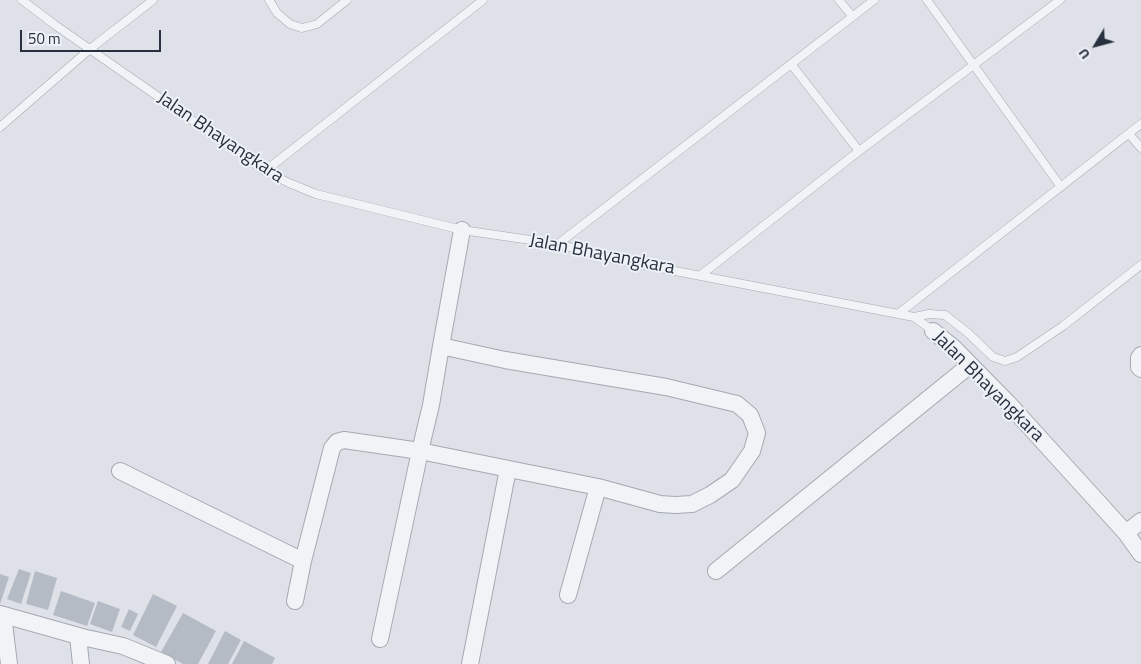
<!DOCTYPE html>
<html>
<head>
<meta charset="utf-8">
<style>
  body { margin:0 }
  #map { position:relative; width:1141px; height:664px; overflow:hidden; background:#dee2e8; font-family:"Titillium Web",sans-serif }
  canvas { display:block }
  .north { position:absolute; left:1071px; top:20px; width:50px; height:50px; -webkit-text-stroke:4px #eef1f6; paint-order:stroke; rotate:233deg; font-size:14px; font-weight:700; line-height:20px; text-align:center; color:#27303f }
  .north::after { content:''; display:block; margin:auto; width:18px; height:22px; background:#27303f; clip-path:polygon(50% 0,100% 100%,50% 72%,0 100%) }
  .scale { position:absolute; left:20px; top:30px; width:141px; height:22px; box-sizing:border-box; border:2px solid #27303f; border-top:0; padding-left:6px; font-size:15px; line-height:18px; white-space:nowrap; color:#27303f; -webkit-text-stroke:4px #eef1f6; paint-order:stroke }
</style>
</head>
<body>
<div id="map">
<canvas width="1141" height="664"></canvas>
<div class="north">U</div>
<div class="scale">50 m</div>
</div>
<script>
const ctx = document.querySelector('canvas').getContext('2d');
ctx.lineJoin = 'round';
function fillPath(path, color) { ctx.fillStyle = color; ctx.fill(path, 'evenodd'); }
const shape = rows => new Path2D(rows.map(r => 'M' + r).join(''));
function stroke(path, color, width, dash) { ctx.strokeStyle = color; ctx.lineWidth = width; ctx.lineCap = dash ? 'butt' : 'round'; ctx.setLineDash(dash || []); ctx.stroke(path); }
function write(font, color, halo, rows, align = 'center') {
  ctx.font = font + ' "Titillium Web",sans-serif'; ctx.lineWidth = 4; ctx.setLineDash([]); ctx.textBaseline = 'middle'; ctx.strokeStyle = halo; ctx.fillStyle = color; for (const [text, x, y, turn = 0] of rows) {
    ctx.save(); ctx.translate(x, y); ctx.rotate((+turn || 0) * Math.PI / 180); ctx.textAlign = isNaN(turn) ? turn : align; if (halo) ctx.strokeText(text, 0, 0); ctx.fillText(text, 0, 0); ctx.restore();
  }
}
const building = shape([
  [19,569,31,573,21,604,7,599],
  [35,571,57,578,48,610,26,604],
  [0,574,9,577,0,604],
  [61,591,95,603,87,626,53,615],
  [153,594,177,606,156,647,133,635],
  [98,601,120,609,112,632,90,624],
  [129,609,138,614,130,631,121,627],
  [183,613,216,631,198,664,183,664,161,652],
  [225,631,241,640,228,664,208,664],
  [244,641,275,658,272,664,232,664]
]);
const service = shape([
  [22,0,55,25,265,171,289,183,316,194,462,230,558,244,618,260,914,317,933,331],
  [269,0,277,13,290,24,302,28,317,24,347,0],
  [839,0,852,16],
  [927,0,1061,187],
  [791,64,859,151],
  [0,127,90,49,153,0],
  [1129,134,1141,148],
  [265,171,483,0],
  [558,244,874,0],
  [701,275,859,151,1060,0],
  [898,314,1141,124],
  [914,317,929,314,945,315,968,333,993,357,1005,361,1017,357,1063,326,1141,265]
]);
const minor = shape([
  [933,331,954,348,1008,403,1126,533,1141,554],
  [441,346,505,360,666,387,737,404,750,415,757,433,752,451,732,480,710,495,692,504,675,505,660,504,598,487,420,451,431,405,441,346,462,230],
  [1141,355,1139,358,1139,367,1141,369],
  [120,471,303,561],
  [1126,533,1141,521],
  [716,571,970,365],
  [568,595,598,487],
  [295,601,303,561,332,448,337,442,344,440,420,451,380,639],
  [0,614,82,637,123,646,167,664],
  [3,615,9,664],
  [78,636,81,664],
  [470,664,508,469]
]);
const streetNames = [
  ["Jalan Bhayangkara",220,138,34],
  ["Jalan Bhayangkara",602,255,11],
  ["Jalan Bhayangkara",988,387,45]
];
fillPath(building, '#b5bbc5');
stroke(service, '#a3a9b2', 9);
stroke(minor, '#a3a9b2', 18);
stroke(service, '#f1f3f6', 8);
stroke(minor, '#f1f3f6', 16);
write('19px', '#27303f', '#eef1f6', streetNames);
</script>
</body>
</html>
